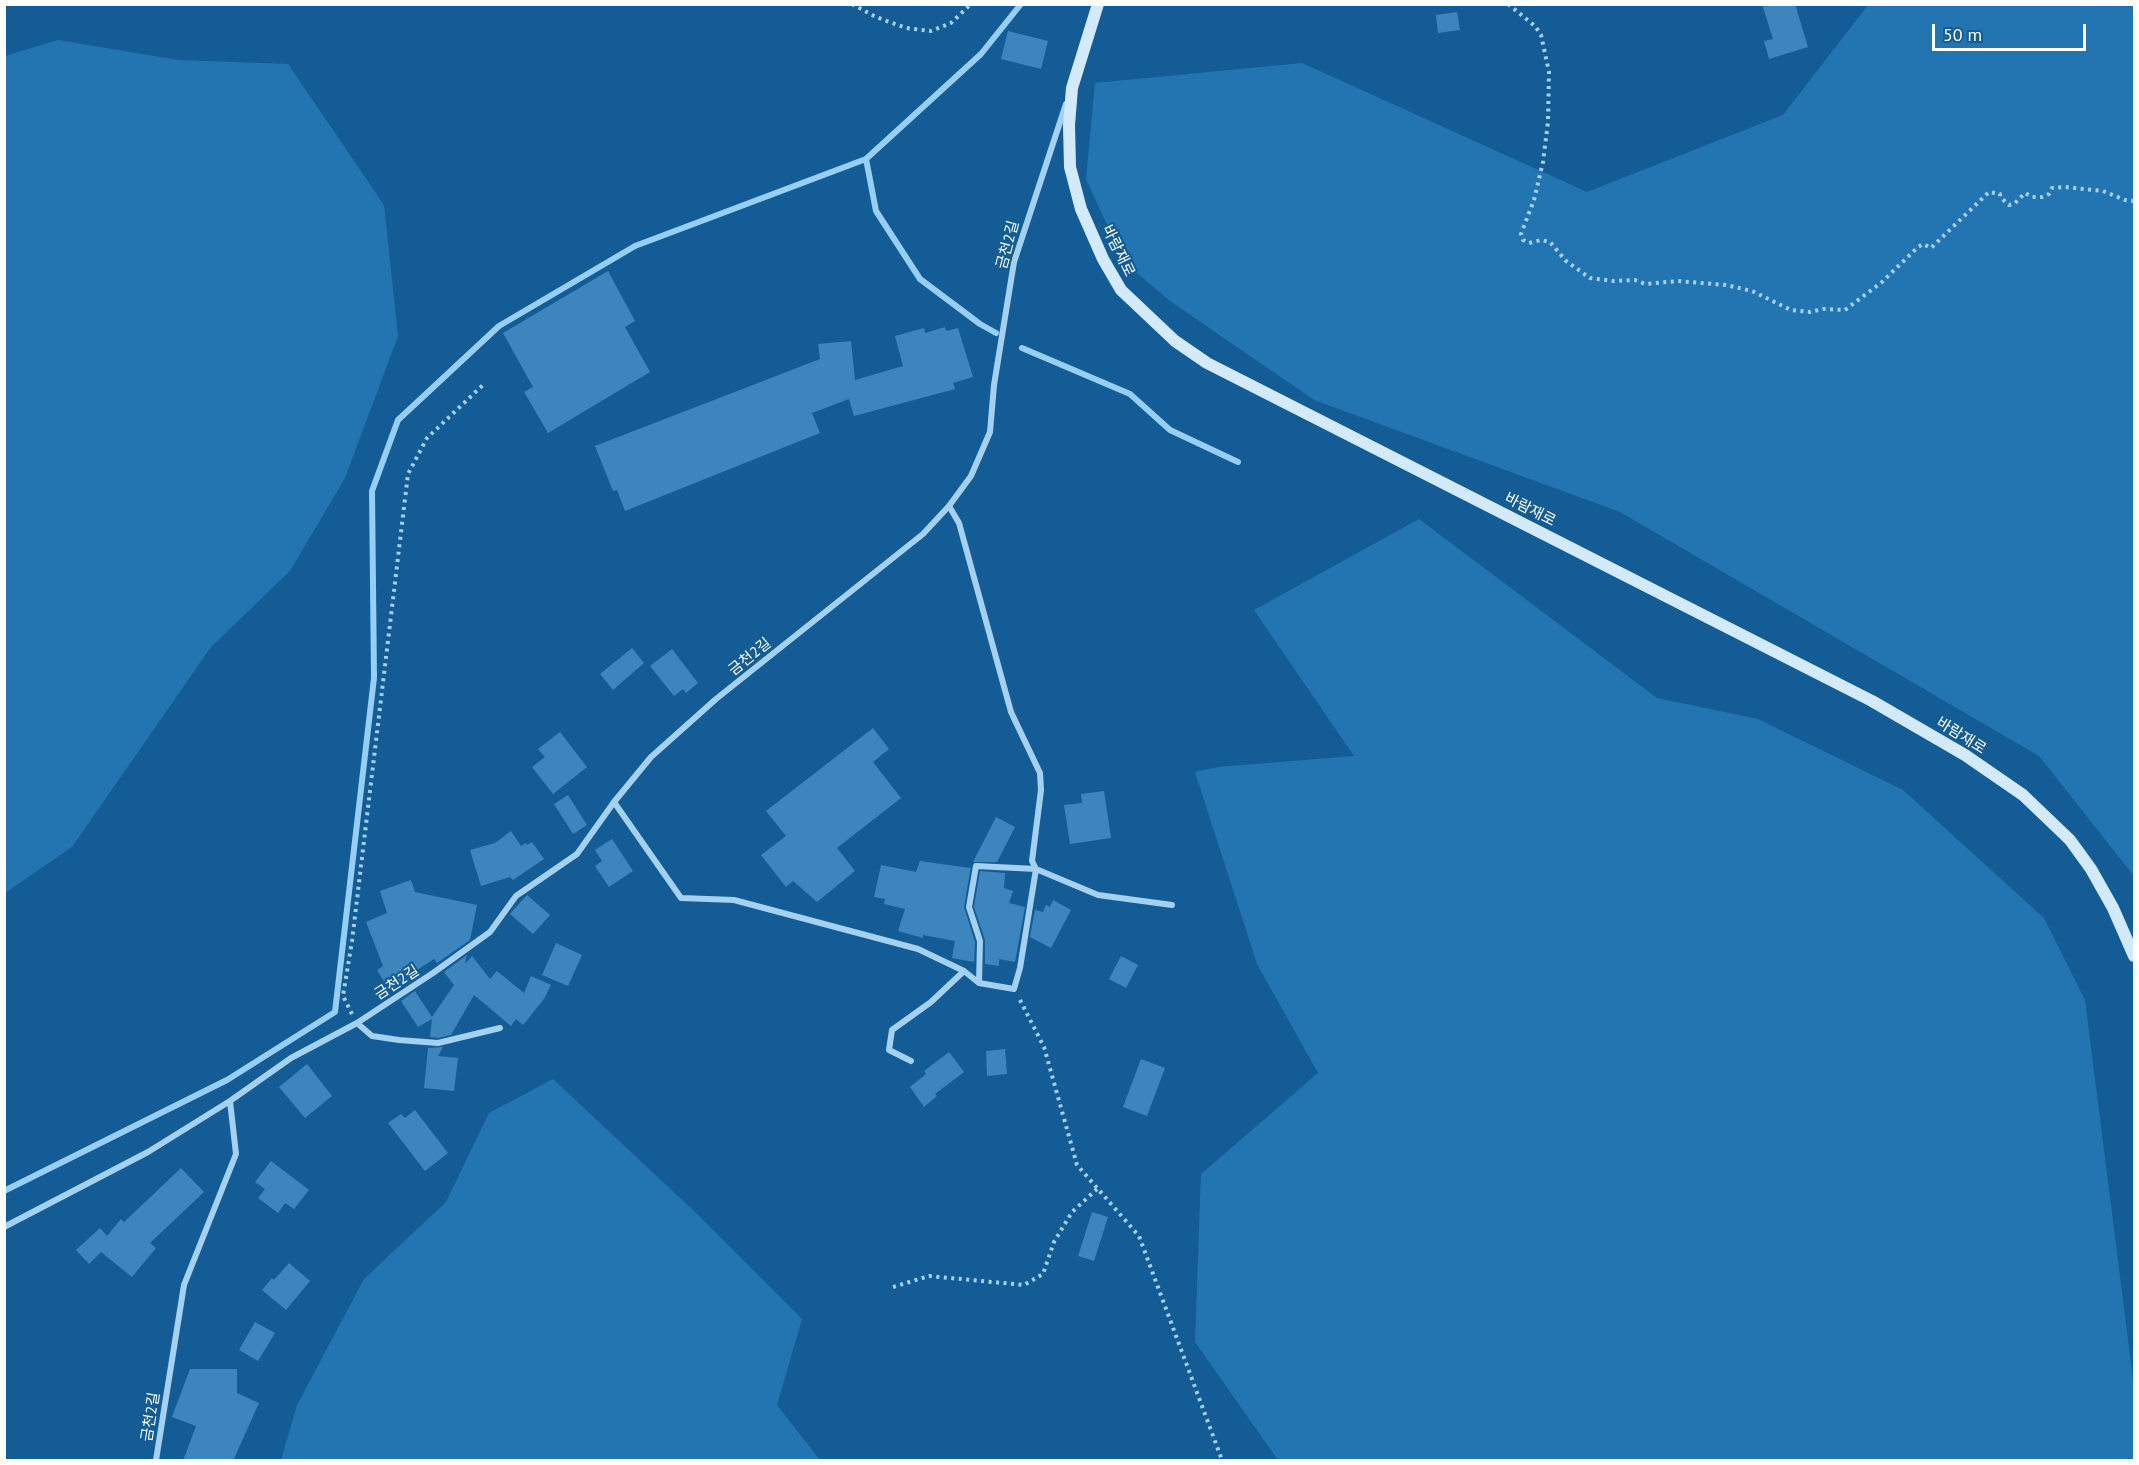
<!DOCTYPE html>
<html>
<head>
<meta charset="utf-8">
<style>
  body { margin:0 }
  #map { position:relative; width:2139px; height:1465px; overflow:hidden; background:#145c95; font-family:"PT Sans",sans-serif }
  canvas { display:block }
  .frame { position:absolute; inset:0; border:6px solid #fff; pointer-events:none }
  .scale { position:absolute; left:1932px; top:24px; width:154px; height:27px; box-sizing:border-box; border:3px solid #fff; border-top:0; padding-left:8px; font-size:18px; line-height:21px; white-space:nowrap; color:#fff; -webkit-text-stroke:4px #145c95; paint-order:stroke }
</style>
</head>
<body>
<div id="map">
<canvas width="2139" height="1465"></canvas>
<div class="frame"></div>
<div class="scale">50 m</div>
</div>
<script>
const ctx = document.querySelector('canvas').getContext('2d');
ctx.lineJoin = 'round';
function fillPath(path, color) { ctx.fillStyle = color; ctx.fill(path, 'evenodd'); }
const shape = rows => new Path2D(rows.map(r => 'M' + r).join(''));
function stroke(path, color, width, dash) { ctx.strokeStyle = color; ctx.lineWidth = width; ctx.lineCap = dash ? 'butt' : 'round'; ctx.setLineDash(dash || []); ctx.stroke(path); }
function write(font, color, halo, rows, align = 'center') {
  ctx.font = font + ' "PT Sans","Noto Sans KR",sans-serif'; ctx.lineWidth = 4.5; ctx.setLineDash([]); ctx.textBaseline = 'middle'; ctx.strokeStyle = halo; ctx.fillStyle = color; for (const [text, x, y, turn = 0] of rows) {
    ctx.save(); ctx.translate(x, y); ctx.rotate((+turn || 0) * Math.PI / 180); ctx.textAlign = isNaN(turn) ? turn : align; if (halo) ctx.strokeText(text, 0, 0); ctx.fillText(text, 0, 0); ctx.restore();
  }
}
const green = shape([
  [1868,5,2134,5,2134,876,2039,756,1620,512,1314,400,1170,301,1124,262,1086,179,1095,83,1302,63,1587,192,1783,115],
  [58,40,178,60,288,64,384,205,398,336,345,478,290,571,211,647,72,847,5,893,5,56],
  [1419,519,1657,698,1758,719,1903,790,2044,918,2085,1000,2134,1387,2134,1460,1278,1460,1195,1342,1201,1174,1318,1073,1257,964,1195,772,1218,767,1354,756,1254,610],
  [553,1079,695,1212,802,1319,777,1405,820,1460,281,1460,297,1405,364,1279,446,1202,489,1113]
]);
const stream = shape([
  [866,159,876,211,920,279,980,324,996,333],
  [1022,348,1130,394,1170,430,1238,462],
  [4,1191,227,1080,335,1012,374,678,372,491,398,420,499,326,635,246,866,159,981,54,1021,4]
]);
const building = shape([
  [1762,4,1795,4,1808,47,1769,59,1764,41,1773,39],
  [1457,12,1460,30,1438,33,1436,15],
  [1008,31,1048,41,1041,69,1001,59],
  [608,271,635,321,625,327,650,372,548,433,524,392,533,387,503,333],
  [945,327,946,331,958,328,973,377,953,383,955,389,854,416,849,399,812,413,820,433,625,511,617,490,613,491,595,446,820,359,818,344,851,341,855,380,903,366,895,336,924,328,925,333],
  [632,648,644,663,613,690,600,674],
  [672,649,698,683,686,693,683,689,674,696,650,666],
  [873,728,889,749,873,762,901,798,837,848,855,871,817,902,793,881,786,887,761,855,786,836,766,811],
  [560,732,587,767,553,794,532,767,545,757,538,749],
  [1104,791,1111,838,1070,844,1064,805,1082,803,1081,794],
  [568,795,587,825,573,834,554,804],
  [996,817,1015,827,997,862,973,862],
  [511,831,521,846,526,843,527,845,532,842,544,859,513,880,510,877,481,886,470,850,495,843],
  [612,839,633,871,609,887,595,866,602,861,595,850],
  [920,861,970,868,971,866,964,907,975,942,974,962,952,958,955,941,923,935,923,938,898,931,905,909,884,904,885,899,874,897,881,865,916,872],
  [980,871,1005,873,1004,888,1013,891,1009,903,1025,907,1015,962,999,959,999,966,985,964,985,940,974,907],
  [411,880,415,892,477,905,470,940,437,963,434,959,406,977,410,982,395,992,391,986,388,988,377,970,383,966,366,922,387,913,380,891],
  [527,895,550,915,533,934,510,914],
  [1053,900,1071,910,1051,948,1030,937,1035,910,1043,912,1046,905,1050,907],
  [556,943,582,955,568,986,542,975],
  [467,955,465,964,472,956,490,979,497,971,524,993,531,976,551,985,544,999,523,1025,516,1019,511,1026,474,995,451,1035,438,1038,430,1037,432,1019,418,1027,401,1001,415,991,432,1017,454,985,444,972],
  [1121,956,1138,965,1126,988,1109,979],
  [443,1047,438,1056,458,1058,454,1091,424,1088,428,1048],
  [1005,1049,1007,1074,987,1076,986,1051],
  [949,1052,964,1072,935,1094,937,1096,924,1107,910,1087,926,1074,924,1071],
  [1141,1059,1165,1068,1147,1116,1123,1107],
  [307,1064,332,1096,305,1118,279,1087],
  [415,1110,448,1153,425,1171,388,1123,401,1114,405,1118],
  [271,1161,309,1190,294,1209,285,1203,278,1213,258,1198,265,1189,255,1182],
  [181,1168,204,1192,150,1243,156,1248,132,1277,101,1252,89,1264,76,1250,100,1228,107,1236,121,1219,124,1222],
  [1092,1212,1108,1217,1094,1261,1078,1256],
  [289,1263,310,1281,286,1310,262,1290,272,1278,274,1280],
  [255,1322,275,1333,258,1361,239,1350],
  [190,1369,237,1369,237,1393,259,1403,233,1461,183,1461,196,1426,172,1417]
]);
const path = shape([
  [852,4,876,17,906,28,931,31,951,23,971,4],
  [1508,4,1535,26,1541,35,1549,72,1548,122,1543,162,1534,200,1521,234,1523,240,1529,243,1541,240,1550,242,1566,261,1590,278,1613,281,1635,280,1645,284,1678,281,1726,285,1752,291,1791,310,1810,312,1823,309,1845,310,1882,282,1918,247,1923,244,1931,248,1989,192,2000,194,2000,197,2009,205,2014,204,2025,193,2032,197,2042,197,2049,194,2052,188,2065,187,2103,191,2125,200,2134,201],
  [1020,1000,1044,1047,1077,1165,1139,1236,1222,1460],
  [352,1014,343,996,352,941,408,474,427,438,484,384],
  [893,1287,929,1276,1024,1285,1043,1274,1054,1242,1072,1212,1097,1189]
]);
const street = shape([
  [614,802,681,898,734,900,918,949,964,971,979,983,1014,989,1020,968,1036,869,1032,861,1041,790,1040,773,1011,712,959,523,949,506],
  [979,983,980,941,969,907,976,866,1036,869,1098,895,1172,905],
  [357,1023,372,1036,399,1040,438,1043,500,1028],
  [911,1061,889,1050,892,1030,931,1002,964,971],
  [4,1227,148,1152,230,1101],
  [156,1460,184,1285,236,1154,230,1101,291,1058,357,1023,433,973,490,932,516,896,577,854,614,802,651,757,716,699,923,534,949,506,971,476,990,432,994,385,1014,262,1066,104]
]);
const secondary = shape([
  [1098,4,1072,88,1069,125,1070,167,1081,209,1103,259,1121,290,1175,341,1207,363,1872,701,1965,755,2023,795,2070,840,2091,869,2113,908,2134,956]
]);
const streetNames = [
  ["금천2길",1008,245,-75],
  ["바람재로",1118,251,64],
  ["바람재로",1530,510,27],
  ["금천2길",750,657,-39],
  ["바람재로",1961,736,32],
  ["금천2길",397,983,-33],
  ["금천2길",151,1417,-81]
];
fillPath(green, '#2375b2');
stroke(stream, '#96cef5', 6);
fillPath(building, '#3d86bd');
stroke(path, '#a4d1f2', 4, [3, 4.5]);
stroke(street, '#a4d1f2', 6);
stroke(secondary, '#d3eafc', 12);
write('15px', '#fff', '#145c95', streetNames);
</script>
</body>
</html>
